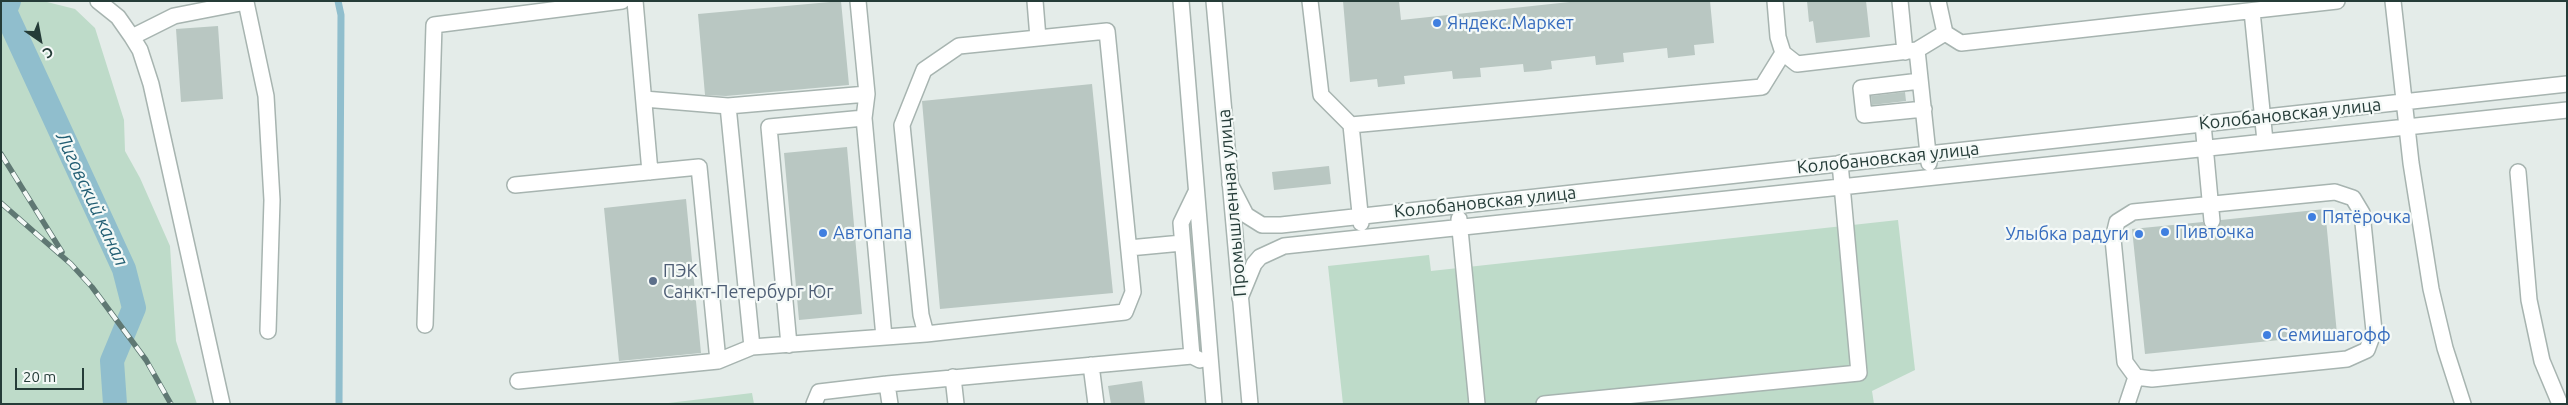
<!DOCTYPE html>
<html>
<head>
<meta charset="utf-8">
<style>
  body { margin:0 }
  #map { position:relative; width:2568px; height:405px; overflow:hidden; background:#e4ece9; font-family:Ubuntu,sans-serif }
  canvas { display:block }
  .frame { position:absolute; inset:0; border:2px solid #253c38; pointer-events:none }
  .north { position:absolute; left:15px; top:15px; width:50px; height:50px; -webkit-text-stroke:4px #f4f9f7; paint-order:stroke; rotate:147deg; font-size:14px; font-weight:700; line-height:20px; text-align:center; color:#253c38 }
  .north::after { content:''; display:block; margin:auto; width:18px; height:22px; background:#253c38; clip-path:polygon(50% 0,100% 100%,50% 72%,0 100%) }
  .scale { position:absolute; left:15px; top:368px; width:69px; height:22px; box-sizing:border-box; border:2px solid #253c38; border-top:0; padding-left:6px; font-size:15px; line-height:18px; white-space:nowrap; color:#253c38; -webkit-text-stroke:4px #f4f9f7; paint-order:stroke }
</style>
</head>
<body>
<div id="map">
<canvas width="2568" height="405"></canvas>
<div class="frame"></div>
<div class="north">С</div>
<div class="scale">20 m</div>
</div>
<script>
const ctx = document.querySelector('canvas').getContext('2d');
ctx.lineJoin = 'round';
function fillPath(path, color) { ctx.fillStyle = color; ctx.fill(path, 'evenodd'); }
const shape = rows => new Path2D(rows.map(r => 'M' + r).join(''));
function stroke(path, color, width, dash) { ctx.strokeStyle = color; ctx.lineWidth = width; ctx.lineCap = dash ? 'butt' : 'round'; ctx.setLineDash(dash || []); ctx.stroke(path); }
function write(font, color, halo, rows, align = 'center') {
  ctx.font = font + ' Ubuntu,sans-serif'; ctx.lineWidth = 4.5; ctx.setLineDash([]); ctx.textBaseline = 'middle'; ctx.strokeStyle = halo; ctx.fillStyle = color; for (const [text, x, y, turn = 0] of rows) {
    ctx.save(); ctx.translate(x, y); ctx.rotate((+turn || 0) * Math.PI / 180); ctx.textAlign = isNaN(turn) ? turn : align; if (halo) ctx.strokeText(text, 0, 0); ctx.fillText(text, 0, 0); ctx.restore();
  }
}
const green = shape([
  [1,1,43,1,75,9,95,28,124,120,125,151,140,178,170,246,176,341,197,404,1,404],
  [1898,220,1915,370,1872,391,1874,404,1343,404,1328,266,1429,255,1431,271],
  [752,393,754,404,660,404]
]);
const stream = shape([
  [338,1,341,15,339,404]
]);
const canal = shape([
  [9,1,5,11,124,269,134,308,112,361,115,404]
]);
const building = shape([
  [841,1,849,85,726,96,705,95,698,14],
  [1343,1,1399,1,1401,20,1579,1,1710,1,1714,43,1694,45,1695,55,1668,58,1667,48,1623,53,1624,62,1596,65,1595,56,1551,61,1552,69,1538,71,1524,72,1523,64,1480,68,1481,77,1453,79,1452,71,1404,76,1405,84,1378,87,1377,79,1350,82],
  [1807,1,1866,1,1870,37,1816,43,1813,21,1809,22],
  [218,26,223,99,181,102,176,29],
  [1092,84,1113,293,940,309,922,101],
  [1905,92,1906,101,1872,105,1871,96],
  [847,147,862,314,799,320,784,153],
  [1329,166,1331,184,1274,190,1272,172],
  [686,199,701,353,619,361,604,208],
  [2325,209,2337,334,2145,354,2132,229,2203,222,2208,229,2213,230,2220,225,2221,220],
  [1142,381,1145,404,1111,404,1108,386]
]);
const minor = shape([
  [98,1,118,17,132,37,140,50,151,84,222,404],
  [635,1,650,172],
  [858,1,867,94,864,118],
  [1035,1,1038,38],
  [1181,1,1214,404],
  [1214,1,1250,404],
  [1310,1,1321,95,1351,125,1762,87,1783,53],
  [1775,1,1778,37,1783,53,1797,64,1917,50,1945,33],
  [1900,1,1905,52],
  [1938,1,1945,33,1961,43,2337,1],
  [2393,1,2411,163,2431,289,2445,348,2463,404],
  [2252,11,2265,141],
  [132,37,174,16,246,2,266,96,272,200,268,331],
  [1917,50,1929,163],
  [1920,81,1861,88,1864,115,1924,109],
  [644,99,728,106,867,94],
  [728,106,752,347],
  [2203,124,2212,221],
  [1351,125,1361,223],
  [2518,172,2529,300,2542,361,2560,404],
  [1230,184,1246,215,1262,225,1281,225,2567,84],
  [515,185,699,167,718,361,518,381],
  [1196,192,1181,223,1192,356,1200,360],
  [2335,192,2353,198,2362,213,2374,331,2367,350,2347,359,2152,379,2136,377,2125,362,2113,239,2117,222,2133,212,2335,192],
  [1459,219,1477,404],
  [1129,248,1182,243],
  [1240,298,1254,264,1260,257,1284,246,2567,110],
  [425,325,434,25,622,1],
  [789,345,769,127,864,118,884,337],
  [718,361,752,347,926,334,1125,312,1133,292,1107,31,959,46,924,70,902,125,921,315,926,334],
  [1091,365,1096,404],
  [953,377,956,404],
  [887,384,890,404],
  [814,404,819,392,887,384,1192,356],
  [1544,404,1859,373,1840,163],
  [2127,404,2136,377]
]);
const rail = shape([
  [1,154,62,252],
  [1,203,71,264,92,287,146,360,171,404]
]);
const markers = [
  [1437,23,5,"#3f7fe0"],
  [2312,217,5,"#3f7fe0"],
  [2165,232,5,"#3f7fe0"],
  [823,233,5,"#3f7fe0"],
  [2139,234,5,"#3f7fe0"],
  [653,281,5,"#5c6f8a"],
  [2267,335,5,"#3f7fe0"]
];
const shopNames = [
  ["Яндекс.Маркет",1447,23],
  ["Пятёрочка",2322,217],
  ["Пивточка",2175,232],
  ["Автопапа",833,233],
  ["Улыбка радуги",2129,234,"right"],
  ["Семишагофф",2277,335]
];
const streetNames = [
  ["Колобановская улица",2290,114,-6],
  ["Колобановская улица",1888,158,-6],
  ["Колобановская улица",1485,202,-6],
  ["Промышленная улица",1232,203,-95]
];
const serviceNames = [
  ["ПЭК",663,271],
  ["Санкт-Петербург Юг",663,292]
];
const waterNames = [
  ["Лиговский канал",92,199,65]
];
fillPath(green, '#bedbc9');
stroke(stream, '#90becd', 7);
stroke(canal, '#90becd', 24);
fillPath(building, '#b9c7c2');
stroke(minor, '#a7b4b0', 18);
stroke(minor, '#fff', 15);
stroke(rail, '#5f7873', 5.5);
stroke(rail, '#f4f9f7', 4, [11]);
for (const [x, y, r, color] of markers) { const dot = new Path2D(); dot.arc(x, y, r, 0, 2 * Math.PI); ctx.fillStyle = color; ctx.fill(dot); stroke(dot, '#f4f9f7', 2); }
write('18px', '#366cbe', '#f4f9f7', shopNames, 'left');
write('18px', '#253c38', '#f4f9f7', streetNames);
write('18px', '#4e5e75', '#f4f9f7', serviceNames, 'left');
write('italic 19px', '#235f74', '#f4f9f7', waterNames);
</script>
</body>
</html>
